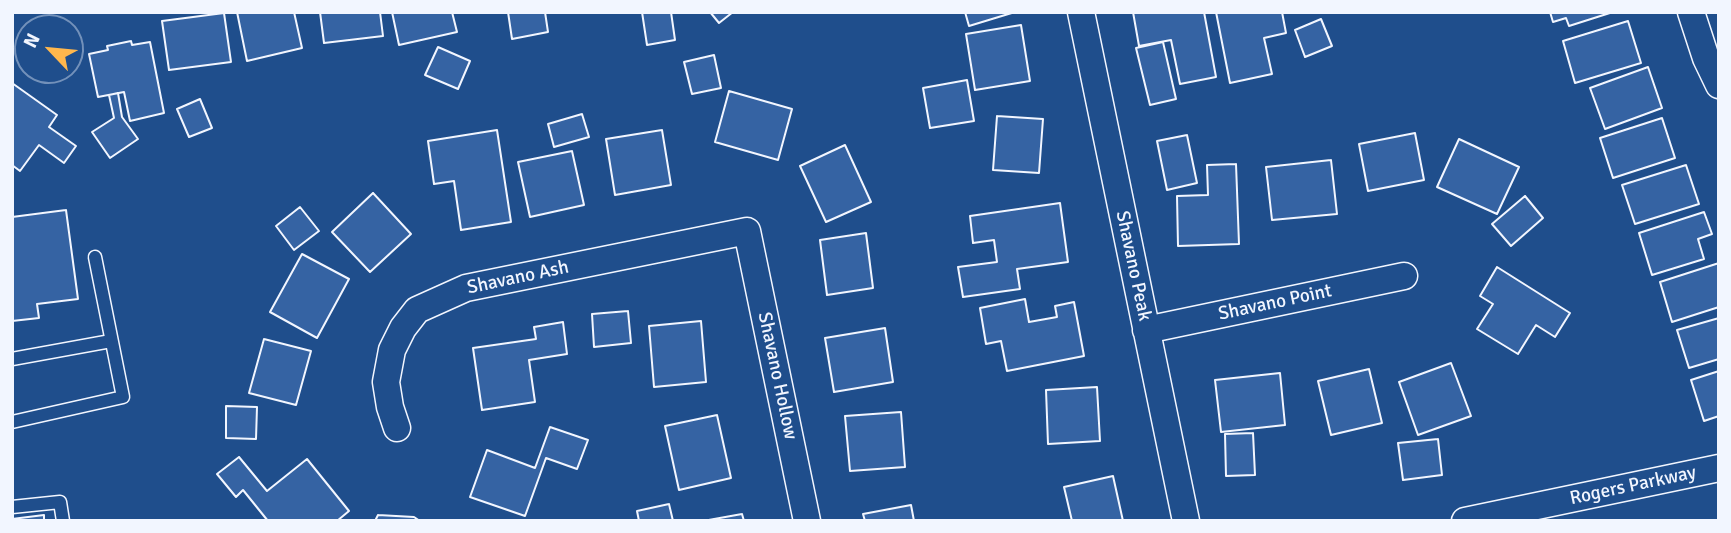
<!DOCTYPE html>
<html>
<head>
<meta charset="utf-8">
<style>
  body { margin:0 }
  #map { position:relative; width:1731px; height:533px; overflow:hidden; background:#1f4e8c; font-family:Signika,sans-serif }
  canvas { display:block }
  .frame { position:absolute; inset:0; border:14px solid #f2f6ff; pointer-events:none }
  .north { position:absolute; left:14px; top:14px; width:70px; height:70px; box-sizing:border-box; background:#1f4e8c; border:2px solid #7391ba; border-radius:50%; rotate:296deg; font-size:19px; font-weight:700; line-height:28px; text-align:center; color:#f2f6ff }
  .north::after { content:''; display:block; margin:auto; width:24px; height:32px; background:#ffb74d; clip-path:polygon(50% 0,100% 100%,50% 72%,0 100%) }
</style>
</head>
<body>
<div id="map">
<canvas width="1731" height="533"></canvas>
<div class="frame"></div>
<div class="north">N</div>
</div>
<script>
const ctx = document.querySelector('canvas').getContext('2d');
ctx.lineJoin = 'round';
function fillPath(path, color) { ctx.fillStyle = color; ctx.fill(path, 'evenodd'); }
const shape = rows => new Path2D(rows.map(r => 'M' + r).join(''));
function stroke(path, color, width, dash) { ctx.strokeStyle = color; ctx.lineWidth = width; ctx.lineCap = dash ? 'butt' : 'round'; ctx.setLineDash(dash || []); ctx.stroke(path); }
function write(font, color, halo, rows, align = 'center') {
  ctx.font = font + ' Signika,sans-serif'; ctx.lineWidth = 5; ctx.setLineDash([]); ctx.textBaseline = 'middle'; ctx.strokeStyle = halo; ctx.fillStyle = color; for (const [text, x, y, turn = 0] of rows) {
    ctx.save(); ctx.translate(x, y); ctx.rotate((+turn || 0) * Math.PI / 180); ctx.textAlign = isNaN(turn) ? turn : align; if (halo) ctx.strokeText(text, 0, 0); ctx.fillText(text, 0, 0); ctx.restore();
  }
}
const building = shape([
  [237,12,294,12,302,48,247,61,237,12],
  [320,12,380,12,383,36,324,43,320,12],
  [392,12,452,12,457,32,399,45,392,12],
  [508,12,545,12,548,32,512,39,508,12],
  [642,12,671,12,675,40,647,45,642,12],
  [710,12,733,12,719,23,710,12],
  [965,12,1015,12,969,26,965,12],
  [1133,12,1204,12,1216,77,1180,84,1171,40,1139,46,1133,12],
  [1216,12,1282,12,1286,33,1264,38,1272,74,1230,83,1216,12],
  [1550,12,1613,12,1569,26,1566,18,1553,22,1550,12],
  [224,13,231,62,169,70,162,21,224,13],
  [1321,19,1332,46,1305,57,1295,30,1321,19],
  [1628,21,1641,63,1575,83,1563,41,1628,21],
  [1021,25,1030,81,975,90,966,34,1021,25],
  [131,41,132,45,150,42,164,113,130,121,124,92,98,97,89,54,108,50,107,46,131,41],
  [1163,42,1176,99,1150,105,1136,48,1163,42],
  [438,47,470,61,458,89,425,75,438,47],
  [714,55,721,88,692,94,684,62,714,55],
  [1648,67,1662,108,1605,129,1590,88,1648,67],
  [967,80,974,121,930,128,923,88,967,80],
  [12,83,57,115,49,127,76,146,64,163,39,145,20,171,12,165,12,83],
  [729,91,792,109,778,160,715,142,729,91],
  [118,93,122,117,138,139,110,158,92,132,114,118,109,95,118,93],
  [200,99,212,128,189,137,177,109,200,99],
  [582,114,589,137,554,147,548,124,582,114],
  [997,116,1043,119,1039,173,993,170,997,116],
  [1662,118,1675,158,1613,178,1600,138,1662,118],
  [497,130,511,222,461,230,454,181,434,184,428,141,497,130],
  [662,130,671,185,615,195,606,139,662,130],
  [1415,133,1424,180,1368,191,1359,144,1415,133],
  [1187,135,1197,183,1167,190,1157,141,1187,135],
  [1459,139,1519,167,1497,214,1437,187,1459,139],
  [845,145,871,202,826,222,800,166,845,145],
  [572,151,584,205,530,217,518,162,572,151],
  [1331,160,1337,214,1272,220,1266,167,1331,160],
  [1236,164,1239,244,1178,246,1177,196,1208,195,1207,165,1236,164],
  [1686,165,1699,204,1635,224,1622,185,1686,165],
  [373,193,411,234,370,272,332,232,373,193],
  [1525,196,1543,218,1511,246,1492,224,1525,196],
  [1060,203,1068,262,1017,269,1020,289,963,297,958,267,997,262,994,240,973,243,970,216,1060,203],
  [300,207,319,231,294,250,276,226,300,207],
  [66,210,78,299,37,304,39,318,12,321,12,217,66,210],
  [1704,212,1712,234,1698,239,1704,259,1652,275,1639,233,1704,212],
  [866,233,873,288,827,295,820,240,866,233],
  [302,254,349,279,317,338,270,312,302,254],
  [1719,263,1719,307,1672,322,1660,282,1719,263],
  [1497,267,1570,313,1555,337,1536,325,1518,354,1477,329,1493,304,1480,296,1497,267],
  [1025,299,1029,322,1057,317,1055,306,1074,302,1084,356,1007,371,1001,341,986,344,980,308,1025,299],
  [628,311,631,343,594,347,592,314,628,311],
  [1719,318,1719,359,1689,368,1677,330,1719,318],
  [701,321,706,382,654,387,649,326,701,321],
  [563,322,567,354,529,360,535,402,482,410,473,348,536,339,534,327,563,322],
  [885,328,893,382,834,392,825,338,885,328],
  [264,339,311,351,296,405,249,393,264,339],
  [1451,363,1471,416,1418,435,1399,382,1451,363],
  [1369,369,1382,423,1331,435,1318,381,1369,369],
  [1719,371,1719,416,1704,421,1691,380,1719,371],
  [1280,373,1285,425,1221,432,1215,380,1280,373],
  [1097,387,1100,441,1048,444,1046,390,1097,387],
  [226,406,257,407,256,439,226,438,226,406],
  [901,412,905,467,850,471,845,416,901,412],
  [717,415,731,478,679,490,665,426,717,415],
  [550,427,588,440,577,469,546,458,525,516,470,497,487,450,535,468,550,427],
  [1253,433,1255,475,1226,476,1225,434,1253,433],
  [1438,439,1442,475,1403,480,1398,443,1438,439],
  [239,457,267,491,307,459,349,511,337,521,268,521,243,490,236,497,217,474,239,457],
  [1113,476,1123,521,1072,521,1064,487,1113,476],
  [669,504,673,521,639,521,637,511,669,504],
  [911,505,914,521,865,521,863,514,911,505],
  [742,514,744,521,703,521,742,514],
  [44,515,44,521,12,521,12,519,44,515],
  [378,515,414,517,420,521,375,521,378,515]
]);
const service = shape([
  [12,359,111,341],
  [12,422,123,397,95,257],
  [12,507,60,502,63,521]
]);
const minor = shape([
  [1081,12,1186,521],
  [1691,12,1706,58,1719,85],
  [1146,330,1404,276],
  [397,428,390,407,386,382,392,350,403,328,417,310,466,288,747,231,807,521],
  [1465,521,1719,468]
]);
const streetNames = [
  ["Shavano Peak",1133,266,78],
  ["Shavano Ash",518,278,-12],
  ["Shavano Point",1275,303,-12],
  ["Shavano Hollow",777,376,78],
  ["Rogers Parkway",1633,486,-12]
];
fillPath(building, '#3563a3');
stroke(building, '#f2f6ff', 2);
stroke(service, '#f2f6ff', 15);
stroke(minor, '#f2f6ff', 29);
stroke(service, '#1f4e8c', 12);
stroke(minor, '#1f4e8c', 26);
write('19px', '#f2f6ff', '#1f4e8c', streetNames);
</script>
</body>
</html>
